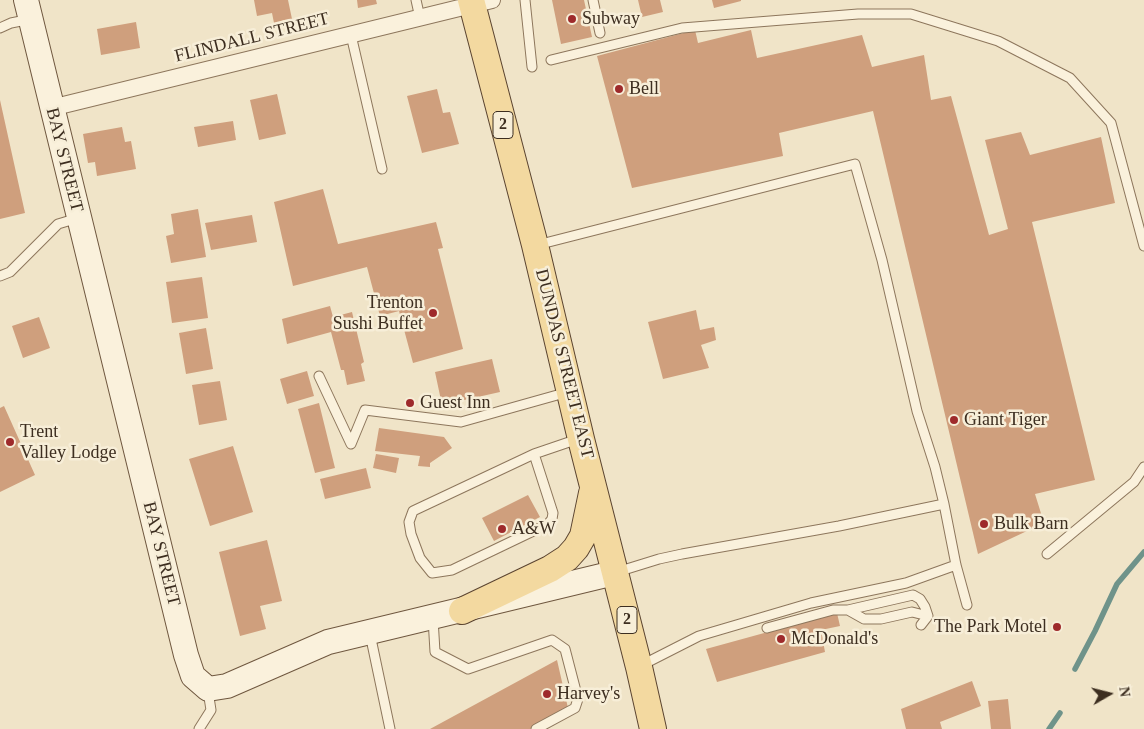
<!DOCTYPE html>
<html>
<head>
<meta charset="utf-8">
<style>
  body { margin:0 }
  #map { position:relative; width:1144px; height:729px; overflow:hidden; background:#f0e4c8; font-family:"Times New Roman",serif }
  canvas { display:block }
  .north { position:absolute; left:1084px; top:669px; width:50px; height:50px; -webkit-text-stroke:4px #f7eed8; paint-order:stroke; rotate:82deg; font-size:14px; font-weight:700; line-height:20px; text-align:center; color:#3d2e20 }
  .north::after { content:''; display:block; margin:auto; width:18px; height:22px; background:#3d2e20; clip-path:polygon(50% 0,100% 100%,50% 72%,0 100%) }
</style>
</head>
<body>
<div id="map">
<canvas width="1144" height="729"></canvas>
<div class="north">N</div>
</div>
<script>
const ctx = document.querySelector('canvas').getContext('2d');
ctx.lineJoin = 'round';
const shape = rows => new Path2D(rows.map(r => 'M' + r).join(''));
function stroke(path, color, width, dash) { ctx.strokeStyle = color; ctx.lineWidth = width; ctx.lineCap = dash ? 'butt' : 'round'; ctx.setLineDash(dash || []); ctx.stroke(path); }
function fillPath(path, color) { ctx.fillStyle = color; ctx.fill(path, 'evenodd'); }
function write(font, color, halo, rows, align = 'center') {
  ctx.font = font + ' "Times New Roman",serif'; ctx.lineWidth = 5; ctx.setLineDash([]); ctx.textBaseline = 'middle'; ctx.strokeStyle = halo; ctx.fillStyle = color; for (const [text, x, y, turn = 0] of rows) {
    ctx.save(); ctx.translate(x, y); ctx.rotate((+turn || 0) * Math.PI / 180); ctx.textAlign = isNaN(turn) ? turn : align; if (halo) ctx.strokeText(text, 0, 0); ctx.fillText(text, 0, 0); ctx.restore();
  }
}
const stream = shape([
  [1075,669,1095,631,1117,584,1144,552],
  [1049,729,1060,713]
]);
const building = shape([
  [254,0,288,0,292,19,274,23,272,13,257,16],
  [357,0,376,0,377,4,358,8],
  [552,0,584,0,592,37,561,44],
  [638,0,660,0,663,12,642,17],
  [712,0,741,0,741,1,714,8],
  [136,22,140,48,101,55,97,29],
  [695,30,698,43,751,30,757,58,862,35,872,67,924,55,931,100,951,96,989,235,1008,229,985,140,1021,132,1030,155,1101,137,1115,203,1032,222,1095,480,1035,494,1044,523,978,554,873,111,779,133,783,156,632,188,597,56],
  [437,89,443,113,450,112,459,144,422,153,407,96],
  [277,94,286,134,259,140,250,100],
  [0,100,25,213,0,219],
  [233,121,236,140,198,147,194,127],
  [122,127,125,142,131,141,136,169,97,176,95,162,88,163,83,134],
  [323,189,338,244,436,222,443,248,438,249,463,349,413,363,399,311,380,316,367,267,293,286,274,202],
  [198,209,206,257,171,263,166,236,174,234,171,214],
  [252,215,257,242,211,250,205,223],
  [202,277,208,318,172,323,166,282],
  [330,306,333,317,352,312,364,362,361,364,365,381,347,385,344,370,341,370,331,332,287,344,282,319],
  [696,310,700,330,714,327,716,340,701,345,709,368,663,379,648,322],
  [39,317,50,348,23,358,12,326],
  [206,328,213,369,186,374,179,333],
  [492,359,500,392,442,405,435,372],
  [307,371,314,396,287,404,280,379],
  [220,381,227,420,199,425,192,385],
  [319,403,335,468,315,473,298,409],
  [4,406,35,475,0,492,0,408],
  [379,428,444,437,452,448,430,463,430,467,418,466,420,456,375,451],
  [233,446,253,512,210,526,189,459],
  [376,454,399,458,396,473,373,468],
  [366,468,371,488,325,499,320,479],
  [528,495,540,517,494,541,482,518],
  [267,540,282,601,260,606,266,629,240,636,219,552],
  [837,613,840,626,821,630,825,652,717,682,706,649],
  [557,660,568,708,530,729,430,729],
  [972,681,981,706,940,722,942,729,906,729,901,709],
  [1008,699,1011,729,991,729,988,701]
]);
const lane = shape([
  [416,0,420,18],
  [525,0,532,67],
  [593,0,600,33],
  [0,28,11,23,31,19],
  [351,35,382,169],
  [551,60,682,28,858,14,911,14,998,41,1070,78,1111,123,1144,246],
  [537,245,855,164,882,260,917,411,935,467,944,504,839,526,682,554,659,559,617,572],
  [0,276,10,272,58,224,78,218],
  [319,376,351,444,365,410,461,422,568,392],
  [534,454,553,513,552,519,548,524,452,570,432,573,420,558,411,534,409,522,413,511,534,454,578,439],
  [944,504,956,565,967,605],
  [1047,554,1134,482,1144,467],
  [848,610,913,595,920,599,925,607,928,616],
  [433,618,435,652,468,669,552,640,565,649,578,699,575,708,536,729],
  [767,628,833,610,848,610,864,619,881,619,912,612,928,616,921,625],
  [370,634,390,729],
  [642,665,699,636,811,603,906,583,956,565],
  [199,729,211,710,208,691]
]);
const street = shape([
  [51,108,492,0]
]);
const secondary = shape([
  [26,0,186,655,193,676,208,689,227,686,328,642,614,573]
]);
const primary = shape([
  [471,0,535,245,581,439,639,667,653,729],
  [462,611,550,569,567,558,576,548,583,536,592,493]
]);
const markers = [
  [572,19,5,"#9e2a2b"],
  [619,89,5,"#9e2a2b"],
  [433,313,5,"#9e2a2b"],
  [410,403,5,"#9e2a2b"],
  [954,420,5,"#9e2a2b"],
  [10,442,5,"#9e2a2b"],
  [984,524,5,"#9e2a2b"],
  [502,529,5,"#9e2a2b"],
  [1057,627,5,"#9e2a2b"],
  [781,639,5,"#9e2a2b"],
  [547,694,5,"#9e2a2b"]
];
const shields = [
  [503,125,20],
  [627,620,20]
];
const shieldNames = [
  ["2",503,125],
  ["2",627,620]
];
const poiNames = [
  ["Subway",582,19],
  ["Bell",629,89],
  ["Trenton",423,303,"right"],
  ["Sushi Buffet",423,324,"right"],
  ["Guest Inn",420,403],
  ["Giant Tiger",964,420],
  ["Trent",20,432],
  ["Valley Lodge",20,453],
  ["Bulk Barn",994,524],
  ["A&W",512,529],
  ["The Park Motel",1047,627,"right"],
  ["McDonald's",791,639],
  ["Harvey's",557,694]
];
const streetNames = [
  ["FLINDALL STREET",252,38,-14],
  ["BAY STREET",64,160,76],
  ["DUNDAS STREET EAST",564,364,76],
  ["BAY STREET",161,554,76]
];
stroke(stream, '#6f938a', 5.5);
fillPath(building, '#cf9f7d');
stroke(lane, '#8d765c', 11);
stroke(street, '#8d765c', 18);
stroke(secondary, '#6f573f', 26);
stroke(primary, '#5b4430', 28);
stroke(lane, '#faf1dc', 9);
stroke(street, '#faf1dc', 16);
stroke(secondary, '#faf1dc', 24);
stroke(primary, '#f3d9a0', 26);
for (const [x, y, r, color] of markers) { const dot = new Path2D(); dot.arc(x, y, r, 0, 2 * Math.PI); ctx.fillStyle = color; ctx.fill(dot); stroke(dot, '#f7eed8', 2); }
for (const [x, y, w] of shields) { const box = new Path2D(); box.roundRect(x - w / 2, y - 13.5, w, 27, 4); ctx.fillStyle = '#f7eed8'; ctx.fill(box); stroke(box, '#3d2e20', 1); }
write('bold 16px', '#3d2e20', null, shieldNames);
write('18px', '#3d2e20', '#f7eed8', poiNames, 'left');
write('18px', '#3d2e20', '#f7eed8', streetNames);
</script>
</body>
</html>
